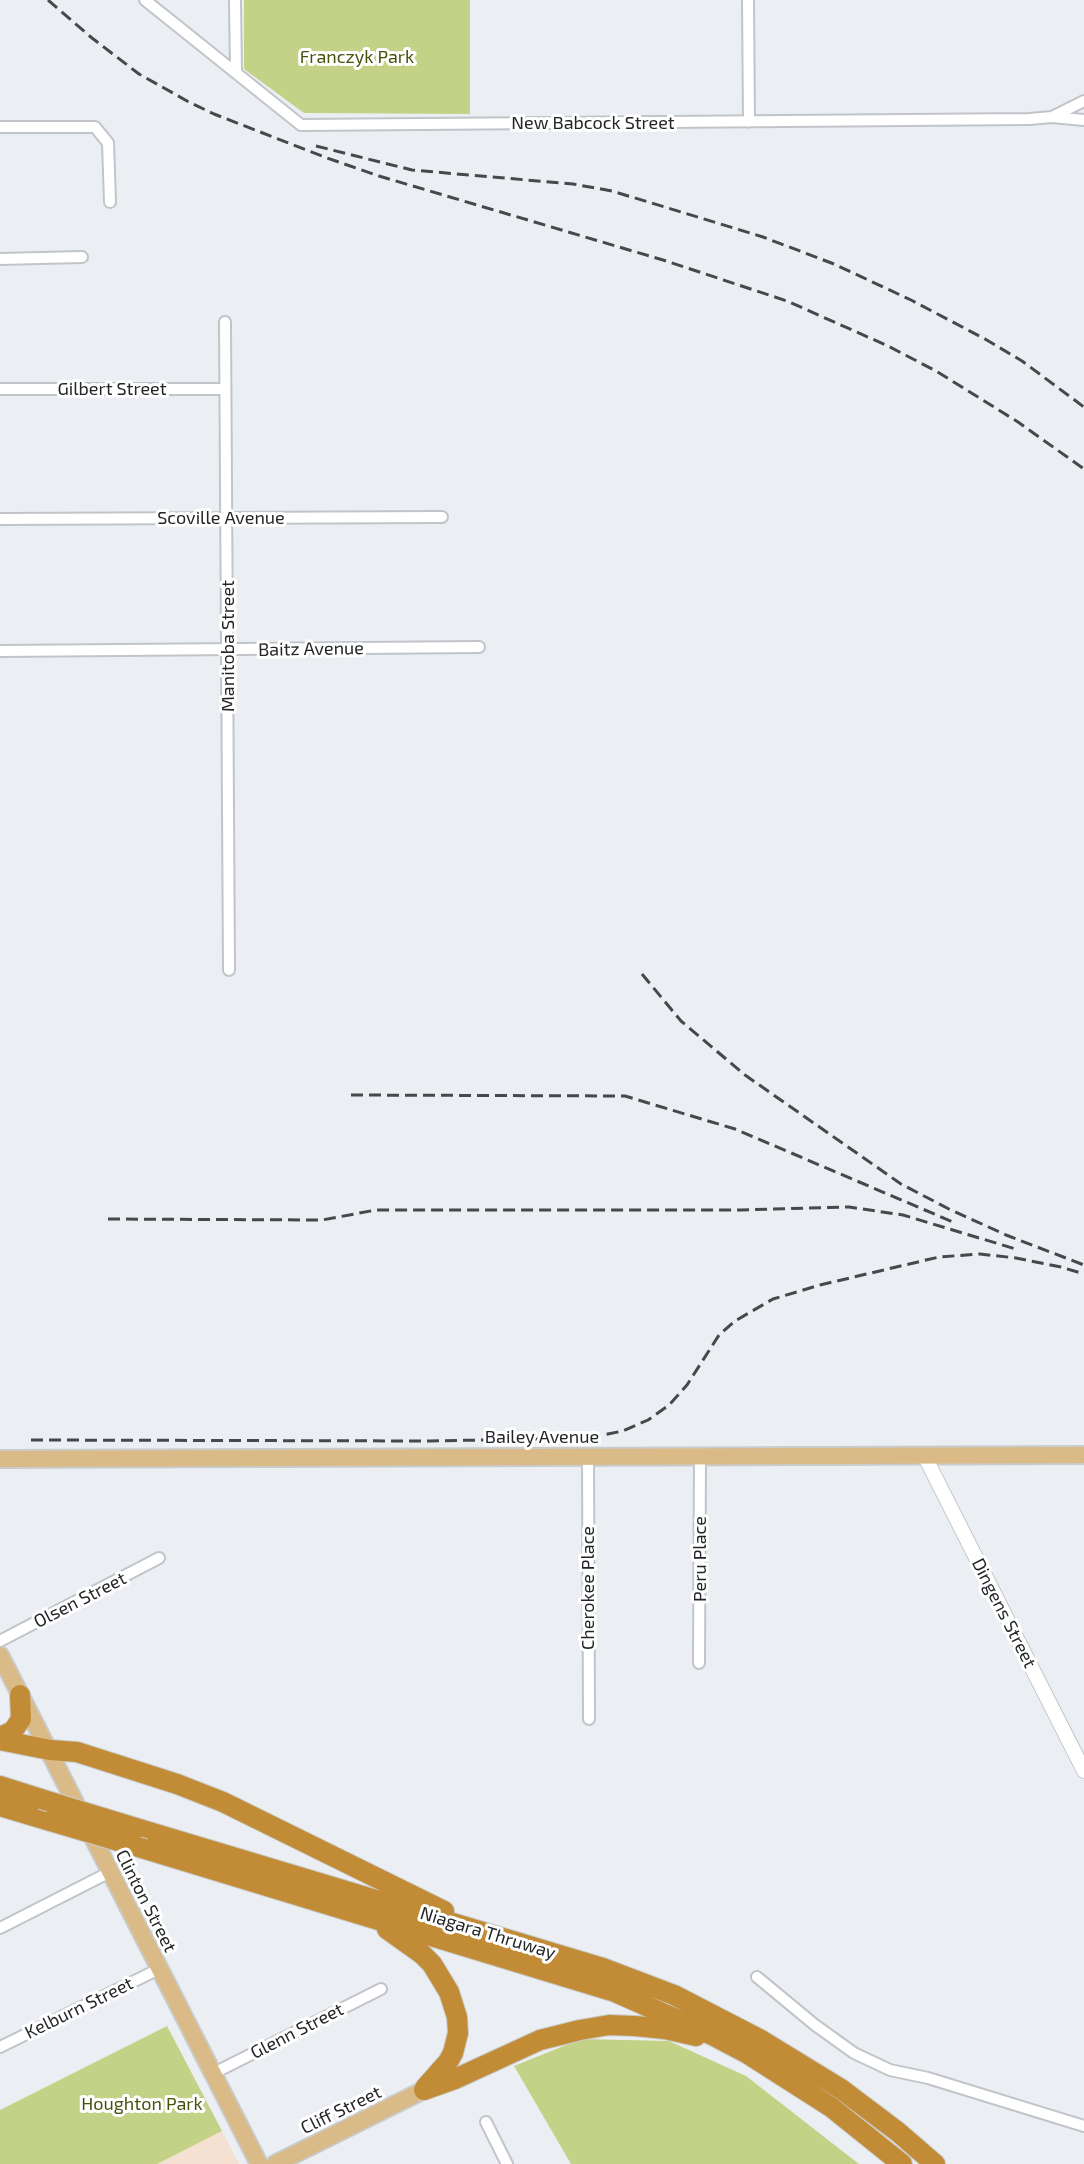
<!DOCTYPE html>
<html>
<head>
<meta charset="utf-8">
<style>
  body { margin:0 }
  canvas { display:block; background:#ebeff3 }
</style>
</head>
<body>
<canvas width="1084" height="2164"></canvas>
<script>
const ctx = document.querySelector('canvas').getContext('2d');
ctx.lineJoin = 'round';
function fillPath(path, color) { ctx.fillStyle = color; ctx.fill(path, 'evenodd'); }
const shape = rows => new Path2D(rows.map(r => 'M' + r).join(''));
function stroke(path, color, width, dash) { ctx.strokeStyle = color; ctx.lineWidth = width; ctx.lineCap = dash ? 'butt' : 'round'; ctx.setLineDash(dash || []); ctx.stroke(path); }
function write(font, color, halo, rows, align = 'center') {
  ctx.font = font + ' "Exo 2",sans-serif'; ctx.lineWidth = 6; ctx.setLineDash([]); ctx.textBaseline = 'middle'; ctx.strokeStyle = halo; ctx.fillStyle = color; for (const [text, x, y, turn = 0] of rows) {
    ctx.save(); ctx.translate(x, y); ctx.rotate((+turn || 0) * Math.PI / 180); ctx.textAlign = isNaN(turn) ? turn : align; if (halo) ctx.strokeText(text, 0, 0); ctx.fillText(text, 0, 0); ctx.restore();
  }
}
const education = shape([
  [222,2131,239,2164,157,2164]
]);
const green = shape([
  [244,0,470,0,470,114,304,113,244,69],
  [167,2026,222,2131,157,2164,0,2164,0,2110],
  [581,2039,669,2041,746,2076,859,2164,571,2164,514,2066]
]);
const minor = shape([
  [145,0,301,125,1029,119,1052,117,1084,120],
  [235,0,236,73],
  [748,0,749,122],
  [1052,117,1084,101],
  [0,127,95,127,108,143,110,202],
  [0,259,82,257],
  [225,322,229,970],
  [0,389,225,389],
  [0,519,442,517],
  [0,651,479,647],
  [588,1457,589,1719],
  [0,1641,159,1558],
  [699,1663,700,1456],
  [0,1928,110,1872],
  [757,1977,815,2025,854,2053,890,2070,928,2078,1084,2126],
  [0,2047,159,1969],
  [212,2074,381,1989],
  [486,2122,507,2164]
]);
const tertiary = shape([
  [924,1455,1084,1771]
]);
const primary = shape([
  [0,1459,1084,1455],
  [0,1655,259,2164],
  [275,2164,424,2090]
]);
const motorway = shape([
  [0,1737,13,1731,21,1719,20,1695],
  [0,1740,50,1750,77,1752,177,1784,223,1802,444,1911],
  [0,1786,41,1799],
  [0,1806,50,1821],
  [136,1828,603,1968,674,1995,761,2040,841,2089,898,2132,935,2164],
  [145,1849,615,1992,712,2035,748,2054,831,2107,902,2164],
  [387,1929,422,1954,432,1964,449,1992,457,2017,458,2033,453,2053,448,2062,425,2088],
  [424,2090,455,2079,540,2040,580,2030,609,2025,635,2026,665,2029,696,2036]
]);
const rail = shape([
  [48,0,92,38,139,74,189,102,214,114,327,158,379,176,663,260,787,301,888,346,936,371,1018,422,1084,469],
  [316,146,412,170,573,184,612,191,763,237,834,264,911,300,985,339,1022,361,1084,407],
  [642,974,681,1021,745,1075,901,1184,949,1209,1006,1235,1084,1265],
  [351,1095,625,1096,735,1129,953,1222],
  [108,1219,322,1220,376,1210,741,1210,849,1207,903,1215,1019,1250],
  [31,1440,430,1441,587,1438,623,1431,648,1420,669,1405,687,1385,719,1335,735,1321,773,1299,820,1285,939,1257,980,1254,1016,1258,1061,1267,1084,1274]
]);
const motorwayBridge = shape([
  [41,1799,136,1828],
  [50,1821,145,1849]
]);
const parkNames = [
  ["Franczyk Park",357,57],
  ["Houghton Park",142,2104]
];
const streetNames = [
  ["New Babcock Street",593,123],
  ["Gilbert Street",112,389],
  ["Scoville Avenue",221,518],
  ["Manitoba Street",228,646,-90],
  ["Baitz Avenue",311,649,-1],
  ["Bailey Avenue",542,1437],
  ["Peru Place",700,1559,-90],
  ["Cherokee Place",588,1588,-90],
  ["Olsen Street",80,1600,-27],
  ["Dingens Street",1004,1613,63],
  ["Clinton Street",146,1901,63],
  ["Niagara Thruway",488,1933,17],
  ["Kelburn Street",79,2008,-26],
  ["Glenn Street",297,2031,-27],
  ["Cliff Street",341,2110,-26]
];
fillPath(education, '#f4e1d1');
fillPath(green, '#c3d286');
stroke(minor, '#c1c5c9', 14);
stroke(tertiary, '#c1c5c9', 16);
stroke(primary, '#cacbcb', 20);
stroke(motorway, '#cacbcb', 22);
stroke(minor, '#fff', 10);
stroke(tertiary, '#fff', 14);
stroke(primary, '#daba86', 16);
stroke(motorway, '#c28c36', 20);
stroke(rail, '#464849', 3, [12, 6]);
stroke(motorwayBridge, '#cacbcb', 22, []);
stroke(motorwayBridge, '#c28c36', 20);
write('18px', '#48520d', '#fff', parkNames);
write('18px', '#232526', '#fff', streetNames);
</script>
</body>
</html>
